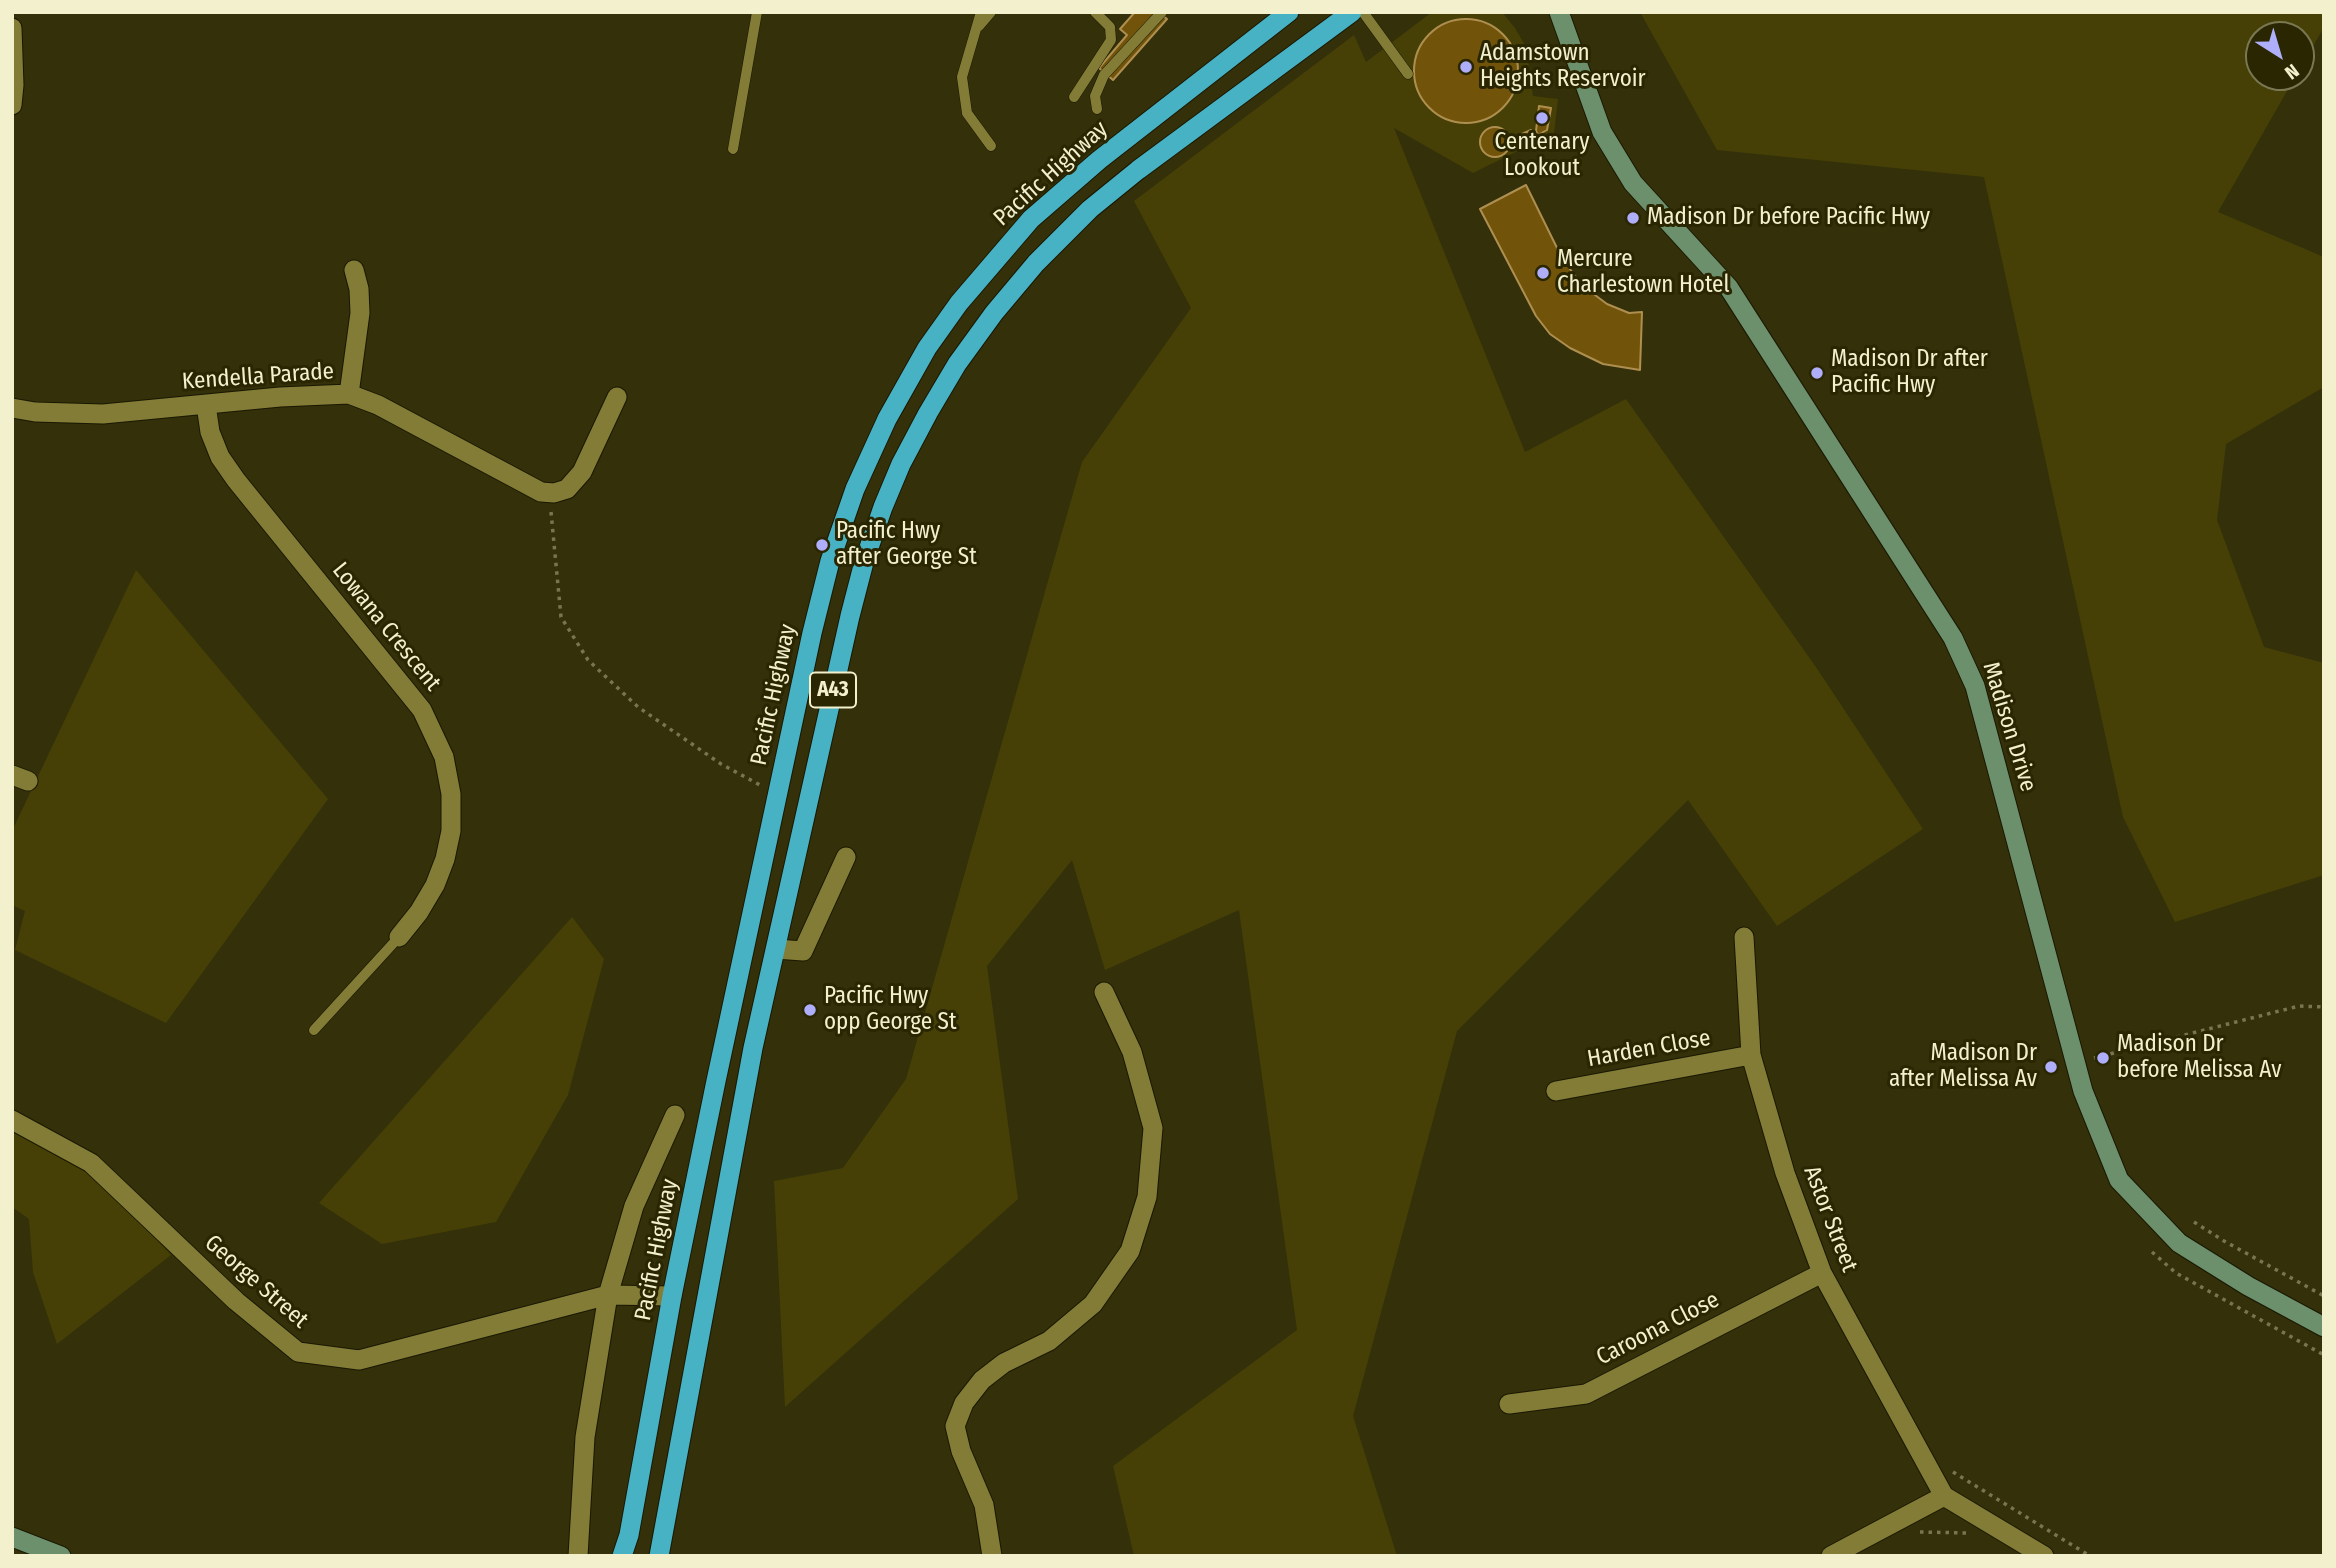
<!DOCTYPE html>
<html>
<head>
<meta charset="utf-8">
<style>
  body { margin:0 }
  #map { position:relative; width:2336px; height:1568px; overflow:hidden; background:#34300a; font-family:"Fira Sans Condensed",sans-serif }
  canvas { display:block }
  .frame { position:absolute; inset:0; border:14px solid #f3f0ce; pointer-events:none }
  .north { position:absolute; left:2245px; top:21px; width:70px; height:70px; box-sizing:border-box; background:#2a2601; border:2px solid #7a7753; border-radius:50%; rotate:143deg; font-size:19px; font-weight:700; line-height:28px; text-align:center; color:#f3f0ce }
  .north::after { content:''; display:block; margin:auto; width:24px; height:32px; background:#aeaefa; clip-path:polygon(50% 0,100% 100%,50% 72%,0 100%) }
</style>
</head>
<body>
<div id="map">
<canvas width="2336" height="1568"></canvas>
<div class="frame"></div>
<div class="north">N</div>
</div>
<script>
const ctx = document.querySelector('canvas').getContext('2d');
ctx.lineJoin = 'round';
function fillPath(path, color) { ctx.fillStyle = color; ctx.fill(path, 'evenodd'); }
const shape = rows => new Path2D(rows.map(r => 'M' + r).join(''));
function stroke(path, color, width, dash) { ctx.strokeStyle = color; ctx.lineWidth = width; ctx.lineCap = dash ? 'butt' : 'round'; ctx.setLineDash(dash || []); ctx.stroke(path); }
function write(font, color, halo, rows, align = 'center') {
  ctx.font = font + ' "Fira Sans Condensed",sans-serif'; ctx.lineWidth = 6; ctx.setLineDash([]); ctx.textBaseline = 'middle'; ctx.strokeStyle = halo; ctx.fillStyle = color; for (const [text, x, y, turn = 0] of rows) {
    ctx.save(); ctx.translate(x, y); ctx.rotate((+turn || 0) * Math.PI / 180); ctx.textAlign = isNaN(turn) ? turn : align; if (halo) ctx.strokeText(text, 0, 0); ctx.fillText(text, 0, 0); ctx.restore();
  }
}
const green = shape([
  [1432,12,1502,12,1515,28,1526,47,1533,96,1558,99,1554,133,1473,173,1394,128,1525,452,1626,399,1818,670,1923,829,1777,926,1688,800,1457,1031,1353,1416,1397,1556,1134,1556,1113,1466,1297,1330,1239,910,1105,970,1072,860,987,966,1018,1199,785,1407,774,1181,843,1168,906,1079,1082,462,1191,308,1134,201,1354,35,1366,62],
  [1640,12,2324,12,2324,27,2301,67,2301,35,2259,35,2259,77,2295,77,2218,212,2324,257,2324,387,2226,444,2217,520,2264,647,2324,663,2324,875,2175,922,2123,817,1984,177,1717,150],
  [136,570,328,799,166,1023,15,950,25,911,12,905,12,831],
  [572,917,604,959,568,1095,496,1222,382,1244,319,1203],
  [12,1131,90,1168,171,1255,57,1344,33,1272,29,1219,12,1207]
]);
const building = shape([
  [1135,12,1158,12,1167,19,1113,80,1099,68,1127,35,1120,29,1135,12],
  '1414 71a52 52 0 1 1 104 0a52 52 0 1 1-104 0Z',
  [1539,106,1551,108,1547,130,1538,135,1536,131,1539,106],
  '1480 142a15 15 0 1 1 30 0a15 15 0 1 1-30 0Z',
  [1531,130,1534,135,1536,134,1540,141,1528,147,1522,134,1531,130],
  [1526,185,1563,260,1583,286,1607,304,1629,313,1642,312,1640,370,1603,364,1570,348,1550,334,1536,316,1480,209,1526,185]
]);
const path = shape([
  [551,512,561,617,588,660,638,707,721,764,760,785],
  [2094,1058,2299,1006,2324,1007],
  [2194,1222,2224,1241,2324,1296],
  [2152,1252,2176,1273,2324,1355],
  [1953,1472,2090,1556],
  [1920,1532,1968,1533]
]);
const service = shape([
  [981,12,962,77,967,113,991,146],
  [1363,12,1408,74],
  [979,26,991,12],
  [1074,97,1111,40,1110,27,1095,12],
  [1097,109,1095,96,1104,75,1162,12],
  [733,149,757,12],
  [314,1030,399,937]
]);
const minor = shape([
  [12,28,14,85,12,105],
  [349,394,360,313,359,289,354,270],
  [206,405,210,432,220,457,236,480,422,710,444,757,451,794,451,831,445,859,435,885,419,912,399,937],
  [12,408,35,412,103,414,280,397,349,394,378,405,541,492,554,493,567,489,582,472,617,397],
  [12,775,28,781],
  [1744,937,1751,1055,1785,1173,1822,1273,1944,1496],
  [776,949,803,951,846,857],
  [1556,1091,1751,1055],
  [12,1120,91,1163,236,1301,298,1352,359,1360,608,1295,672,1296],
  [1509,1404,1586,1394,1822,1273],
  [578,1556,585,1437,608,1295,634,1206,675,1115],
  [992,1556,984,1505,961,1451,955,1426,964,1403,982,1380,1004,1363,1049,1341,1093,1304,1130,1251,1147,1197,1153,1128,1132,1052,1104,992],
  [1831,1556,1944,1496,2044,1556]
]);
const secondary = shape([
  [1559,12,1602,132,1633,183,1729,288,1953,638,1975,686,2083,1091,2119,1180,2179,1243,2248,1286,2324,1327],
  [12,1537,61,1556]
]);
const trunk = shape([
  [622,1556,629,1535,672,1296,716,1081,812,633,830,561,855,489,887,419,927,348,959,303,1031,219,1099,160,1289,12],
  [659,1556,753,1048,850,616,864,562,883,507,901,464,928,413,957,364,994,313,1036,263,1090,209,1138,170,1352,12]
]);
const markers = [
  [1466,67,7,"#aeaefa"],
  [1542,118,7,"#aeaefa"],
  [1633,218,7,"#aeaefa"],
  [1543,273,7,"#aeaefa"],
  [1817,373,7,"#aeaefa"],
  [822,545,7,"#aeaefa"],
  [810,1010,7,"#aeaefa"],
  [2103,1058,7,"#aeaefa"],
  [2051,1067,7,"#aeaefa"]
];
const shields = [
  [833,690,46]
];
const shieldNames = [
  ["A43",833,690]
];
const poiNames = [
  ["Adamstown",1480,54],
  ["Heights Reservoir",1480,80],
  ["Centenary",1542,143,"center"],
  ["Lookout",1542,169,"center"],
  ["Madison Dr before Pacific Hwy",1647,218],
  ["Mercure",1557,260],
  ["Charlestown Hotel",1557,286],
  ["Madison Dr after",1831,360],
  ["Pacific Hwy",1831,386],
  ["Pacific Hwy",836,532],
  ["after George St",836,558],
  ["Pacific Hwy",824,997],
  ["opp George St",824,1023],
  ["Madison Dr",2117,1045],
  ["before Melissa Av",2117,1071],
  ["Madison Dr",2037,1054,"right"],
  ["after Melissa Av",2037,1080,"right"]
];
const streetNames = [
  ["Pacific Highway",1051,174,-42],
  ["Kendella Parade",258,377,-4],
  ["Lowana Crescent",386,627,51],
  ["Pacific Highway",774,695,-78],
  ["Madison Drive",2009,727,73],
  ["Harden Close",1649,1049,-10],
  ["Astor Street",1830,1219,69],
  ["Pacific Highway",657,1250,-79],
  ["George Street",256,1282,41],
  ["Caroona Close",1658,1329,-27]
];
fillPath(green, '#464007');
fillPath(building, '#71540a');
stroke(building, '#af8f50', 2);
stroke(service, '#1a1803', 11);
stroke(minor, '#1a1803', 21);
stroke(secondary, '#1a1803', 21);
stroke(trunk, '#1a1803', 21);
stroke(path, '#787550', 3.5, [3.5, 5]);
stroke(service, '#837c36', 10);
stroke(minor, '#837c36', 19);
stroke(secondary, '#6c906b', 19);
stroke(trunk, '#47b2c4', 19);
for (const [x, y, r, color] of markers) { const dot = new Path2D(); dot.arc(x, y, r, 0, 2 * Math.PI); ctx.fillStyle = color; ctx.fill(dot); stroke(dot, '#2a2601', 2.5); }
for (const [x, y, w] of shields) { const box = new Path2D(); box.roundRect(x - w / 2, y - 17.5, w, 35, 5); ctx.fillStyle = '#2a2601'; ctx.fill(box); stroke(box, '#f3f0ce', 2); }
write('bold 21px', '#f3f0ce', null, shieldNames);
write('23px', '#f3f0ce', '#2a2601', poiNames, 'left');
write('23px', '#f3f0ce', '#2a2601', streetNames);
</script>
</body>
</html>
